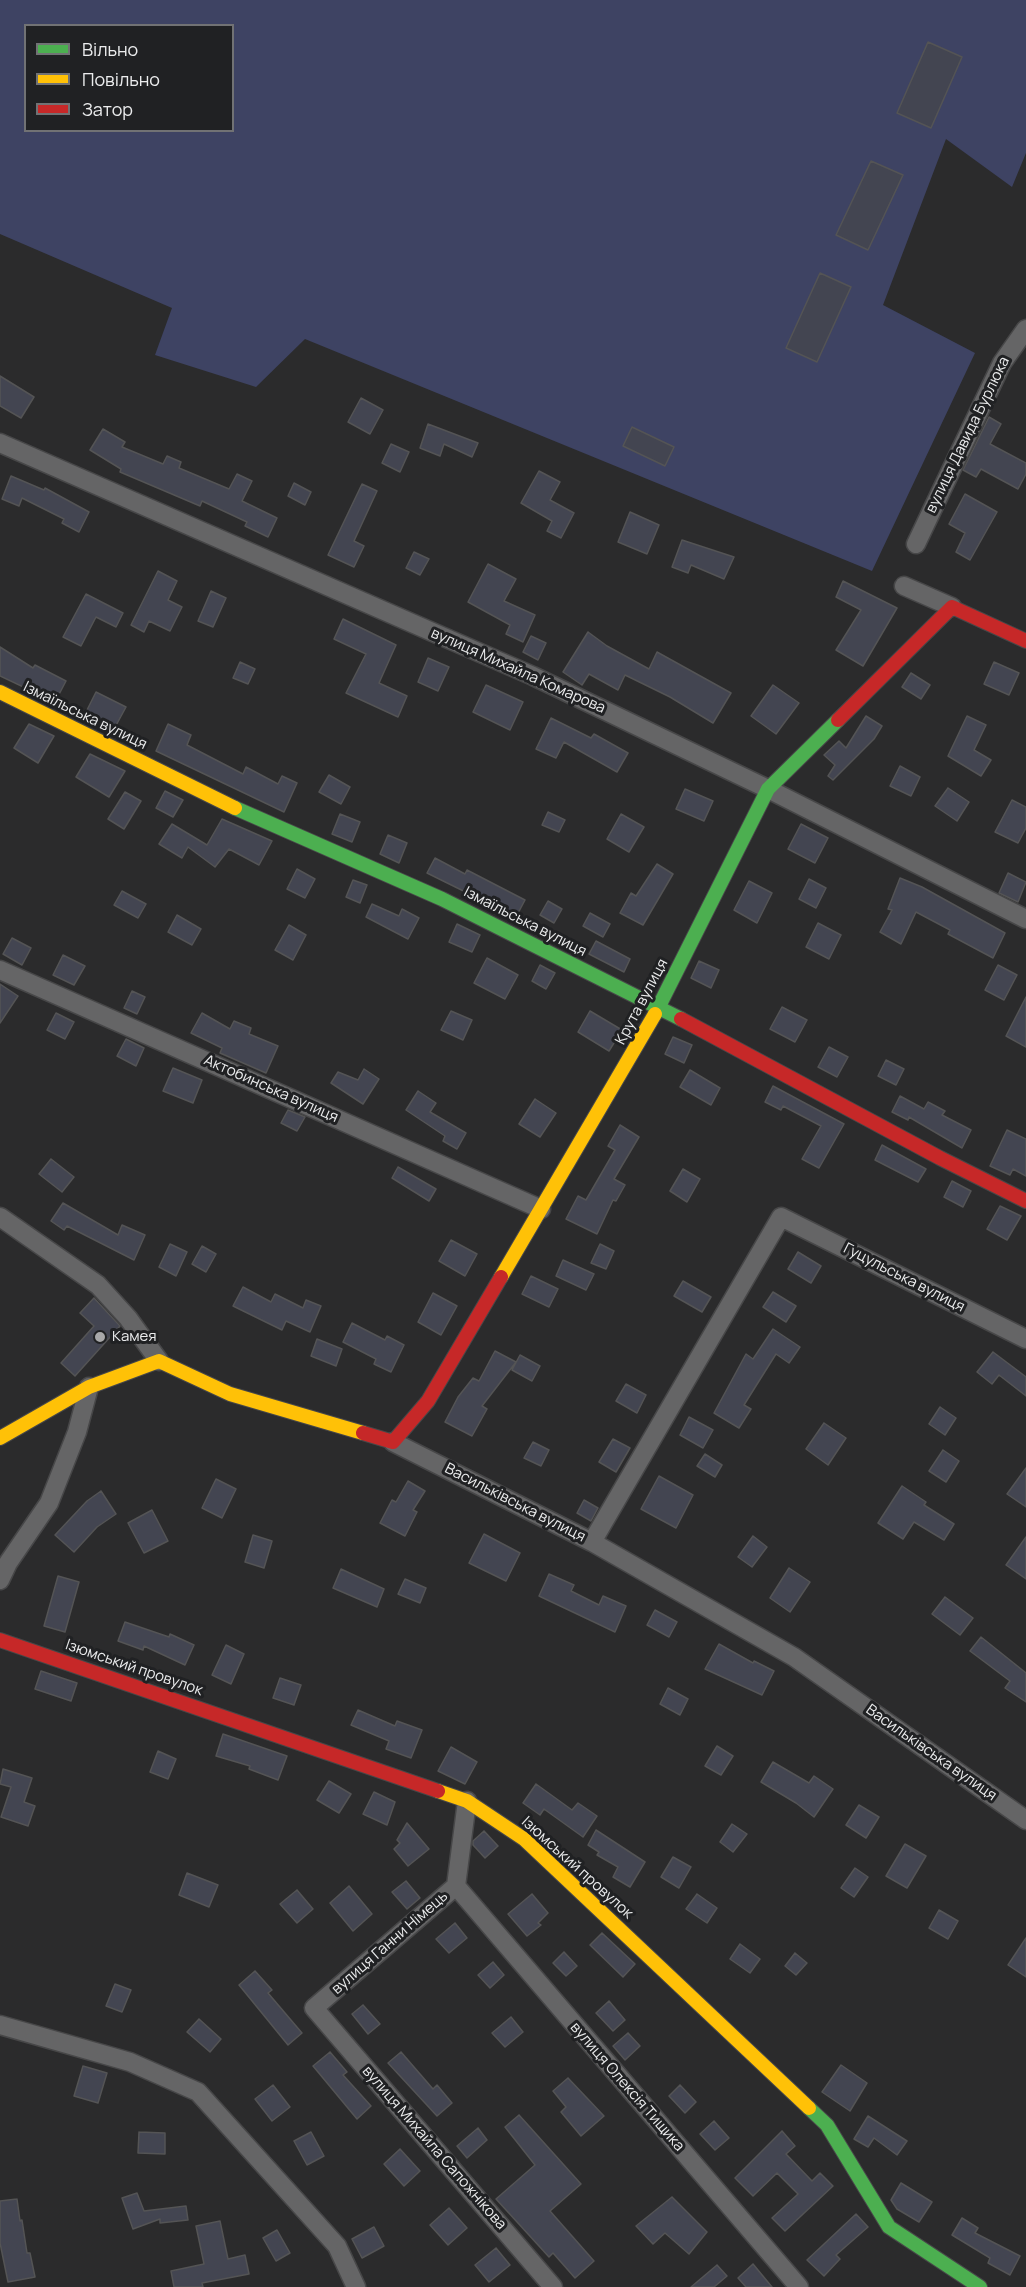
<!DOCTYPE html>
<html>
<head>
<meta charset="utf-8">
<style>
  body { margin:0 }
  #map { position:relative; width:1026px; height:2287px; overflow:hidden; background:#2b2b2c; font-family:Manrope,sans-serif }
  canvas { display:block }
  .legend { position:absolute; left:24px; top:24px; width:210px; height:108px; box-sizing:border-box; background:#202123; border:2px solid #717274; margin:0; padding:8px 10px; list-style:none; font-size:18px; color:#ebeced }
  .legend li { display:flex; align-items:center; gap:12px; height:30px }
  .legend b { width:30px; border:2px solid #717274 }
</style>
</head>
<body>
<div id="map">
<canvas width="1026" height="2287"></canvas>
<ul class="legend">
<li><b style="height:8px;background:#4caf50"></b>Вільно</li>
<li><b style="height:8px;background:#ffc107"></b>Повільно</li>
<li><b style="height:8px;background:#c62828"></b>Затор</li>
</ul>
</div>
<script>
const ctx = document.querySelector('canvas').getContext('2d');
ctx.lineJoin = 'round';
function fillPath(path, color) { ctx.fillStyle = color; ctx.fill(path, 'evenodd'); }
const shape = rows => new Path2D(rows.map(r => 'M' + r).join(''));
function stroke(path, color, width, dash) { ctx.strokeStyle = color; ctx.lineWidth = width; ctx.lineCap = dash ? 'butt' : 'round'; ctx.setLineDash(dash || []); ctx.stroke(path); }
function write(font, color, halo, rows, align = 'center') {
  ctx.font = font + ' Manrope,sans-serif'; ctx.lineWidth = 6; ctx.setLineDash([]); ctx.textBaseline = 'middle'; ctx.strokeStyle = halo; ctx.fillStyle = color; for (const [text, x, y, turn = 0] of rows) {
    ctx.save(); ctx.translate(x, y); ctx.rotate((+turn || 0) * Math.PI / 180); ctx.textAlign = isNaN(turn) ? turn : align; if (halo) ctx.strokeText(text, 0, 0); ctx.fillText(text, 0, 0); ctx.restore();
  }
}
const green = shape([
  [0,0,1026,0,1026,153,1012,187,946,139,883,305,975,353,872,571,305,339,256,387,155,355,172,308,0,234],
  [26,26,232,26,232,130,26,130]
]);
const building = shape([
  [928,42,962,57,931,128,897,113,928,42],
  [871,161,903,175,868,250,836,235,871,161],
  [820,273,851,287,817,362,786,348,820,273],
  [0,376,34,397,21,418,0,406,0,376],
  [361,398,383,410,370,434,348,422,361,398],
  [989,417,1001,424,990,444,1026,463,1026,474,1018,489,981,469,976,477,963,470,989,417],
  [428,424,478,443,472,457,444,444,440,456,420,448,428,424],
  [632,427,674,447,665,466,623,446,632,427],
  [103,429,125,442,122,447,163,464,167,456,181,462,179,468,229,489,237,474,252,481,242,501,277,518,268,537,245,526,247,522,202,501,200,506,120,472,121,469,90,450,103,429],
  [391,444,409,452,400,472,382,463,391,444],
  [539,471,560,482,550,500,574,513,561,538,547,531,552,521,521,503,539,471],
  [11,476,44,490,45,488,89,512,79,532,62,523,64,519,22,498,19,506,2,499,11,476],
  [294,483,311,492,305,505,288,496,294,483],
  [362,484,377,491,354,541,364,546,354,567,328,555,362,484],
  [965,494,997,512,970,560,956,552,965,533,949,524,965,494],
  [630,512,659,525,647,554,618,542,630,512],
  [682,540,734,557,724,579,691,565,688,573,672,567,682,540],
  [414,552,429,559,420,575,406,568,414,552],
  [488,564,516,579,504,601,535,615,523,642,506,634,510,625,468,602,488,564],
  [158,571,177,581,168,600,182,607,170,631,149,621,144,632,131,625,158,571],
  [843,581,897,608,863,666,836,650,861,610,836,597,843,581],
  [211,591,226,598,213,627,198,621,211,591],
  [86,594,123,613,116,627,96,617,81,646,63,637,86,594],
  [343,619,396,645,379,683,407,696,398,717,346,693,366,654,334,639,343,619],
  [588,632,607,646,649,669,657,652,731,693,713,723,670,697,625,675,618,690,589,674,582,685,563,672,588,632],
  [531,636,546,643,538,660,523,652,531,636],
  [0,647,33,668,35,665,66,681,55,702,0,676,0,647],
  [428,658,449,667,438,691,418,682,428,658],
  [240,662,255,669,248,684,233,678,240,662],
  [994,662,1019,673,1009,695,984,684,994,662],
  [911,673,930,685,921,699,902,687,911,673],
  [486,685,523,702,510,730,473,712,486,685],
  [773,685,799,703,776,734,751,716,773,685],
  [96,692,126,707,113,731,84,716,96,692],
  [866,716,882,726,874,739,833,780,828,776,835,765,824,755,839,741,846,748,866,716],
  [967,716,986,725,974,750,991,760,981,776,948,756,967,716],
  [551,718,591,738,594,734,628,753,617,772,564,742,556,758,536,749,551,718],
  [29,724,54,736,38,763,14,748,29,724],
  [168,724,191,735,187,745,243,774,246,767,278,784,282,776,297,783,284,812,156,751,168,724],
  [90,754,125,771,109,797,76,777,90,754],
  [900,766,920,777,911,796,890,786,900,766],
  [329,775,350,787,341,804,319,792,329,775],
  [948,788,969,802,957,821,935,806,948,788],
  [685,789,713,801,704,821,676,809,685,789],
  [165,791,183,800,173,817,156,808,165,791],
  [125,792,141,801,124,829,108,819,125,792],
  [1012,800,1026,807,1026,828,1018,843,995,832,1012,800],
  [548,812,565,820,559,832,542,825,548,812],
  [340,814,360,822,352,842,332,834,340,814],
  [621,814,644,827,629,852,607,839,621,814],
  [222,819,272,841,259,865,229,849,215,867,188,847,182,858,159,844,172,824,207,845,222,819],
  [801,824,828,838,815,863,788,849,801,824],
  [388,835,407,843,399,863,380,854,388,835],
  [435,858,465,874,467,870,525,900,516,917,427,873,435,858],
  [657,864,673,874,643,925,620,913,631,893,636,896,657,864],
  [297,869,315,879,305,898,287,889,297,869],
  [1008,873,1026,882,1018,902,999,893,1008,873],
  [900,878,922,887,1005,933,993,958,948,934,950,930,916,912,901,944,880,932,892,910,888,909,900,878],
  [809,879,826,888,816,908,799,899,809,879],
  [353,880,367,885,360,903,346,897,353,880],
  [749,881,772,893,757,923,734,910,749,881],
  [122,891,146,904,138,918,114,905,122,891],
  [548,901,562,909,554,923,540,915,548,901],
  [372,904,399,916,402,909,419,918,408,939,366,917,372,904],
  [590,913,610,924,603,937,583,926,590,913],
  [177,915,201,929,192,945,168,932,177,915],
  [818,923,841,935,829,959,806,947,818,923],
  [457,924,480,935,472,952,449,942,457,924],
  [289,925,306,935,293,960,275,950,289,925],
  [12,938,31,948,22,965,3,954,12,938],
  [596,941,630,959,624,972,589,954,596,941],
  [63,955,85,966,74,985,53,975,63,955],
  [487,958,518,975,505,999,474,983,487,958],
  [699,961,719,970,711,988,691,978,699,961],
  [540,965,555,973,546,989,532,981,540,965],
  [998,965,1017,975,1004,1000,985,990,998,965],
  [0,984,18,996,0,1023,0,984],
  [132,991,145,997,137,1014,124,1008,132,991],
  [1026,997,1026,1047,1006,1036,1026,997],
  [782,1007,807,1020,795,1042,770,1029,782,1007],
  [451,1011,472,1020,463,1040,441,1030,451,1011],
  [590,1011,622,1030,609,1051,578,1032,590,1011],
  [56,1013,74,1022,65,1039,47,1030,56,1013],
  [202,1013,230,1029,234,1021,251,1028,249,1034,278,1046,266,1073,220,1053,222,1048,191,1033,202,1013],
  [673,1037,692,1045,684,1063,665,1054,673,1037],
  [126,1039,144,1048,136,1066,117,1056,126,1039],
  [829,1047,848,1057,837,1077,818,1067,829,1047],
  [886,1060,904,1069,896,1085,878,1076,886,1060],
  [173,1068,202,1080,193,1103,163,1091,173,1068],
  [364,1069,379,1079,363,1104,331,1083,338,1072,358,1080,364,1069],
  [690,1070,720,1088,711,1105,680,1087,690,1070],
  [773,1086,844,1124,819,1168,802,1159,821,1126,783,1106,781,1110,765,1102,773,1086],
  [418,1091,436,1103,430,1112,466,1133,457,1149,443,1141,445,1136,406,1110,418,1091],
  [900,1096,924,1109,928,1102,945,1111,942,1115,971,1130,962,1148,909,1117,908,1120,892,1112,900,1096],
  [535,1099,556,1113,540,1137,519,1124,535,1099],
  [288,1110,305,1117,297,1131,281,1123,288,1110],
  [620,1125,639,1137,614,1179,625,1185,616,1201,613,1200,597,1234,566,1219,578,1196,586,1200,615,1150,608,1146,620,1125],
  [1007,1130,1026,1139,1026,1176,1013,1169,1010,1175,990,1166,1007,1130],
  [882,1145,926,1169,918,1182,875,1160,882,1145],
  [51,1159,74,1177,62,1192,39,1174,51,1159],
  [398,1167,436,1189,429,1201,392,1178,398,1167],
  [683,1169,700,1179,687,1202,670,1191,683,1169],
  [952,1181,971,1191,963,1207,944,1197,952,1181],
  [63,1203,118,1235,122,1225,145,1235,134,1260,67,1226,64,1230,51,1221,63,1203],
  [1000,1206,1021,1216,1007,1240,987,1229,1000,1206],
  [451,1240,477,1254,465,1276,439,1261,451,1240],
  [170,1244,187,1252,176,1276,159,1267,170,1244],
  [600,1244,614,1251,606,1269,591,1263,600,1244],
  [202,1246,216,1254,206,1272,192,1264,202,1246],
  [798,1252,821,1266,811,1283,788,1269,798,1252],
  [563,1260,594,1274,586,1290,556,1276,563,1260],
  [531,1276,558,1289,549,1307,522,1294,531,1276],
  [683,1281,711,1297,702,1312,674,1296,683,1281],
  [243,1287,271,1302,275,1294,303,1308,306,1300,321,1306,310,1332,286,1321,282,1330,233,1306,243,1287],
  [773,1292,796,1306,786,1322,763,1307,773,1292],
  [433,1293,457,1306,441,1335,418,1322,433,1293],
  [94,1298,120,1326,75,1376,61,1363,94,1326,80,1313,94,1298],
  [352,1323,385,1340,387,1336,404,1345,391,1372,374,1364,376,1359,343,1342,352,1323],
  [773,1329,800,1347,789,1363,776,1354,744,1405,751,1409,739,1428,714,1413,746,1354,753,1359,773,1329],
  [317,1339,342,1349,336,1366,311,1356,317,1339],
  [495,1351,516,1362,482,1406,487,1409,472,1436,445,1422,458,1397,473,1378,479,1381,495,1351],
  [993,1352,1026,1377,1026,1396,999,1375,992,1384,977,1372,993,1352],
  [520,1355,540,1366,532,1381,512,1370,520,1355],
  [626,1384,646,1395,637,1413,616,1401,626,1384],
  [940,1407,956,1418,945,1435,929,1424,940,1407],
  [689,1417,713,1430,703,1448,680,1435,689,1417],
  [824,1423,846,1438,828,1465,806,1449,824,1423],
  [613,1439,630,1448,616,1472,599,1462,613,1439],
  [533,1442,549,1450,541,1466,524,1458,533,1442],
  [943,1450,959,1461,946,1482,929,1471,943,1450],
  [705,1454,722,1465,715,1477,697,1466,705,1454],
  [1026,1468,1026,1507,1007,1494,1026,1468],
  [659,1476,693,1495,676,1528,641,1509,659,1476],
  [216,1479,236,1489,222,1518,202,1508,216,1479],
  [408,1481,425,1491,413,1510,417,1512,405,1536,380,1523,392,1500,396,1502,408,1481],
  [902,1486,926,1502,924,1505,954,1524,944,1540,914,1522,903,1539,878,1523,902,1486],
  [101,1491,116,1514,97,1527,74,1552,55,1535,87,1501,101,1491],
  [584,1500,598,1508,591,1521,577,1513,584,1500],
  [152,1510,168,1541,144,1553,128,1523,152,1510],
  [484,1534,520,1553,506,1581,469,1563,484,1534],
  [253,1535,272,1541,264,1568,245,1562,253,1535],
  [753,1536,767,1547,752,1567,738,1557,753,1536],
  [1026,1537,1026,1579,1006,1565,1026,1537],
  [789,1568,810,1582,790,1612,770,1598,789,1568],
  [341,1569,384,1589,377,1607,333,1588,341,1569],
  [549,1574,574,1585,571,1591,599,1605,603,1596,626,1606,615,1632,539,1596,549,1574],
  [58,1576,79,1582,65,1632,44,1626,58,1576],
  [405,1579,426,1588,420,1603,398,1594,405,1579],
  [945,1597,973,1618,960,1635,932,1614,945,1597],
  [655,1610,677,1622,669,1637,647,1625,655,1610],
  [125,1622,169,1637,170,1634,194,1645,185,1665,144,1646,143,1650,118,1641,125,1622],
  [981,1637,1026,1673,1026,1702,1005,1688,1010,1681,970,1651,981,1637],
  [719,1644,753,1663,754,1661,774,1671,762,1695,705,1669,719,1644],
  [226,1645,244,1654,231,1684,212,1675,226,1645],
  [41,1671,77,1683,71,1701,35,1689,41,1671],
  [280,1678,301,1685,294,1705,273,1698,280,1678],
  [668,1688,688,1699,680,1715,660,1704,668,1688],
  [358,1710,395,1726,397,1721,422,1730,411,1758,386,1749,389,1741,351,1725,358,1710],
  [223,1734,287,1756,278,1780,249,1769,250,1766,216,1756,223,1734],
  [717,1746,733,1756,721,1775,705,1766,717,1746],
  [451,1747,477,1762,465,1784,438,1771,451,1747],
  [158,1751,176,1759,168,1779,150,1772,158,1751],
  [773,1762,809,1783,814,1776,833,1789,814,1817,796,1803,761,1782,773,1762],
  [3,1769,32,1778,24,1802,35,1806,28,1826,1,1817,11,1787,0,1784,3,1769],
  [329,1781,351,1794,339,1813,317,1800,329,1781],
  [536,1784,572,1810,578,1803,597,1816,583,1837,544,1809,540,1815,523,1803,536,1784],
  [374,1792,395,1802,387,1825,363,1814,374,1792],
  [859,1805,879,1817,866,1838,846,1825,859,1805],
  [407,1823,429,1849,408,1866,394,1849,400,1843,397,1840,407,1823],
  [732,1824,747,1834,733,1852,720,1842,732,1824],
  [596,1830,645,1862,630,1887,613,1877,618,1867,597,1855,599,1852,588,1845,596,1830],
  [484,1831,498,1846,485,1858,473,1845,473,1841,484,1831],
  [905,1844,926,1856,907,1888,886,1876,905,1844],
  [673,1857,691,1867,679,1888,661,1877,673,1857],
  [855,1868,868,1877,854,1897,841,1888,855,1868],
  [187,1873,218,1885,209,1907,179,1895,187,1873],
  [406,1881,420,1898,407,1909,392,1892,406,1881],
  [349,1886,372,1914,353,1931,330,1903,349,1886],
  [297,1890,313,1909,297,1923,280,1904,297,1890],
  [532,1894,548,1913,538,1923,541,1925,527,1936,508,1914,532,1894],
  [697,1894,717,1908,707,1923,686,1909,697,1894],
  [939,1910,958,1921,948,1939,929,1928,939,1910],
  [455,1923,467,1938,449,1953,436,1939,455,1923],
  [602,1933,635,1964,623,1977,590,1945,602,1933],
  [1026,1938,1026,1977,1008,1965,1026,1938],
  [740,1944,760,1959,750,1973,730,1959,740,1944],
  [564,1952,577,1966,566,1976,553,1963,564,1952],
  [795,1953,807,1963,796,1975,785,1966,795,1953],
  [493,1962,504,1975,490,1988,478,1975,493,1962],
  [255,1971,272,1990,268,1993,302,2033,288,2045,239,1985,255,1971],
  [115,1984,131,1990,122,2012,106,2006,115,1984],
  [609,2001,625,2020,613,2031,596,2013,609,2001],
  [363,2005,380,2024,368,2034,352,2014,363,2005],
  [511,2017,523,2032,505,2047,492,2033,511,2017],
  [199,2019,221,2039,210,2052,187,2032,199,2019],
  [628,2033,640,2046,625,2060,613,2046,628,2033],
  [330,2052,347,2072,343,2075,371,2106,357,2119,313,2066,330,2052],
  [401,2052,433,2089,437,2085,452,2103,437,2116,388,2063,401,2052],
  [841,2065,867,2083,850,2111,822,2092,841,2065],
  [83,2066,107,2073,98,2103,74,2096,83,2066],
  [568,2078,604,2116,581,2136,561,2112,566,2107,553,2091,568,2078],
  [273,2085,290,2107,272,2121,255,2099,273,2085],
  [680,2085,696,2102,685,2113,669,2096,680,2085],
  [519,2115,581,2184,550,2211,594,2261,575,2278,553,2253,549,2257,496,2199,535,2165,505,2127,519,2115],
  [868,2116,907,2141,897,2155,874,2138,868,2147,854,2139,868,2116],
  [714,2121,729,2138,715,2150,700,2134,714,2121],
  [478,2128,487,2140,467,2158,457,2146,478,2128],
  [782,2131,795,2146,786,2154,812,2181,820,2173,833,2186,785,2231,772,2218,798,2194,777,2173,753,2196,735,2178,782,2131],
  [139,2132,165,2133,165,2154,138,2153,139,2132],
  [311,2132,324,2156,307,2165,294,2141,311,2132],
  [400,2149,420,2171,404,2186,384,2164,400,2149],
  [901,2183,932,2202,919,2222,897,2209,891,2200,901,2183],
  [137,2193,144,2211,186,2206,188,2220,160,2223,160,2219,133,2229,122,2198,137,2193],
  [672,2197,707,2232,689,2254,665,2233,653,2244,636,2226,672,2197],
  [17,2199,20,2221,22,2220,27,2253,30,2253,35,2277,8,2282,0,2243,0,2201,17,2199],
  [449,2208,467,2228,448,2245,430,2225,449,2208],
  [856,2214,868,2227,836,2255,840,2259,824,2276,807,2260,856,2214],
  [962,2218,978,2228,975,2233,1020,2256,1010,2275,988,2263,990,2258,952,2235,962,2218],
  [220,2221,228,2259,245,2255,249,2274,202,2283,203,2287,174,2287,171,2271,204,2264,196,2226,220,2221],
  [374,2227,384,2246,362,2258,352,2239,374,2227],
  [277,2230,290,2253,276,2261,263,2238,277,2230],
  [496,2248,510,2265,489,2282,475,2265,496,2248],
  [753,2264,772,2287,746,2287,738,2278,753,2264],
  [717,2265,727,2276,714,2287,691,2287,717,2265]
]);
const street = shape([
  [0,443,533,676,768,789,1026,919],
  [916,544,1002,363,1026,329],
  [904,586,952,607],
  [0,970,541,1209],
  [0,1217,98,1285,128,1318,159,1361],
  [393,1442,592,1542,794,1657,1026,1820],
  [592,1542,781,1217,1026,1339],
  [0,1580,8,1563,49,1503,77,1432,89,1387],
  [467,1801,456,1886,314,2008,553,2287],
  [456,1886,799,2287],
  [0,2025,130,2062,198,2092,337,2246,356,2287]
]);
const fast = shape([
  [235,808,442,899,681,1019],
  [655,1014,768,789,838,720],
  [809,2108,827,2125,889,2227,980,2287]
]);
const slow = shape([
  [0,692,235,808],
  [501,1277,655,1014],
  [0,1438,89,1387,159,1361,230,1394,363,1433],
  [438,1791,467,1801,524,1839,809,2108]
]);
const jam = shape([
  [838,720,952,607,1026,641],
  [681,1019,940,1158,1026,1201],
  [363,1433,393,1442,428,1401,501,1277],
  [0,1640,438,1791]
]);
const markers = [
  [100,1337,6,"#a8a8a9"]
];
const streetNames = [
  ["вулиця Давида Бурлюка",968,435,-64],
  ["вулиця Михайла Комарова",518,671,24],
  ["Ізмаїльська вулиця",85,716,26],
  ["Ізмаїльська вулиця",525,922,27],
  ["Крута вулиця",642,1002,-62],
  ["Актобинська вулиця",271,1089,24],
  ["Гуцульська вулиця",904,1278,27],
  ["Васильківська вулиця",515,1503,27],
  ["Ізюмський провулок",134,1668,19],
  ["Васильківська вулиця",931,1753,35],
  ["Ізюмський провулок",577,1868,42],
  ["вулиця Ганни Німець",390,1943,-41],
  ["вулиця Олексія Тищика",627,2087,49],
  ["вулиця Михайла Сапожнікова",434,2148,49]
];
const poiNames = [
  ["Камея",112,1337]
];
fillPath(green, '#3e4363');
fillPath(building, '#434551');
stroke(building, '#545455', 1.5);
stroke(street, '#474748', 21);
stroke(fast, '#474748', 16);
stroke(slow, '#474748', 16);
stroke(jam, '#474748', 16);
stroke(street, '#656566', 18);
stroke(fast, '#4caf50', 14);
stroke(slow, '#ffc107', 14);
stroke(jam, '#c62828', 14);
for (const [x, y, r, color] of markers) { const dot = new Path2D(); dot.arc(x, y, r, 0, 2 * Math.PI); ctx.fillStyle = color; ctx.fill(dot); stroke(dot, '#202123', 2); }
write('15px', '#ebeced', '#202123', streetNames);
write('15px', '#ebeced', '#202123', poiNames, 'left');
</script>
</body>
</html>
